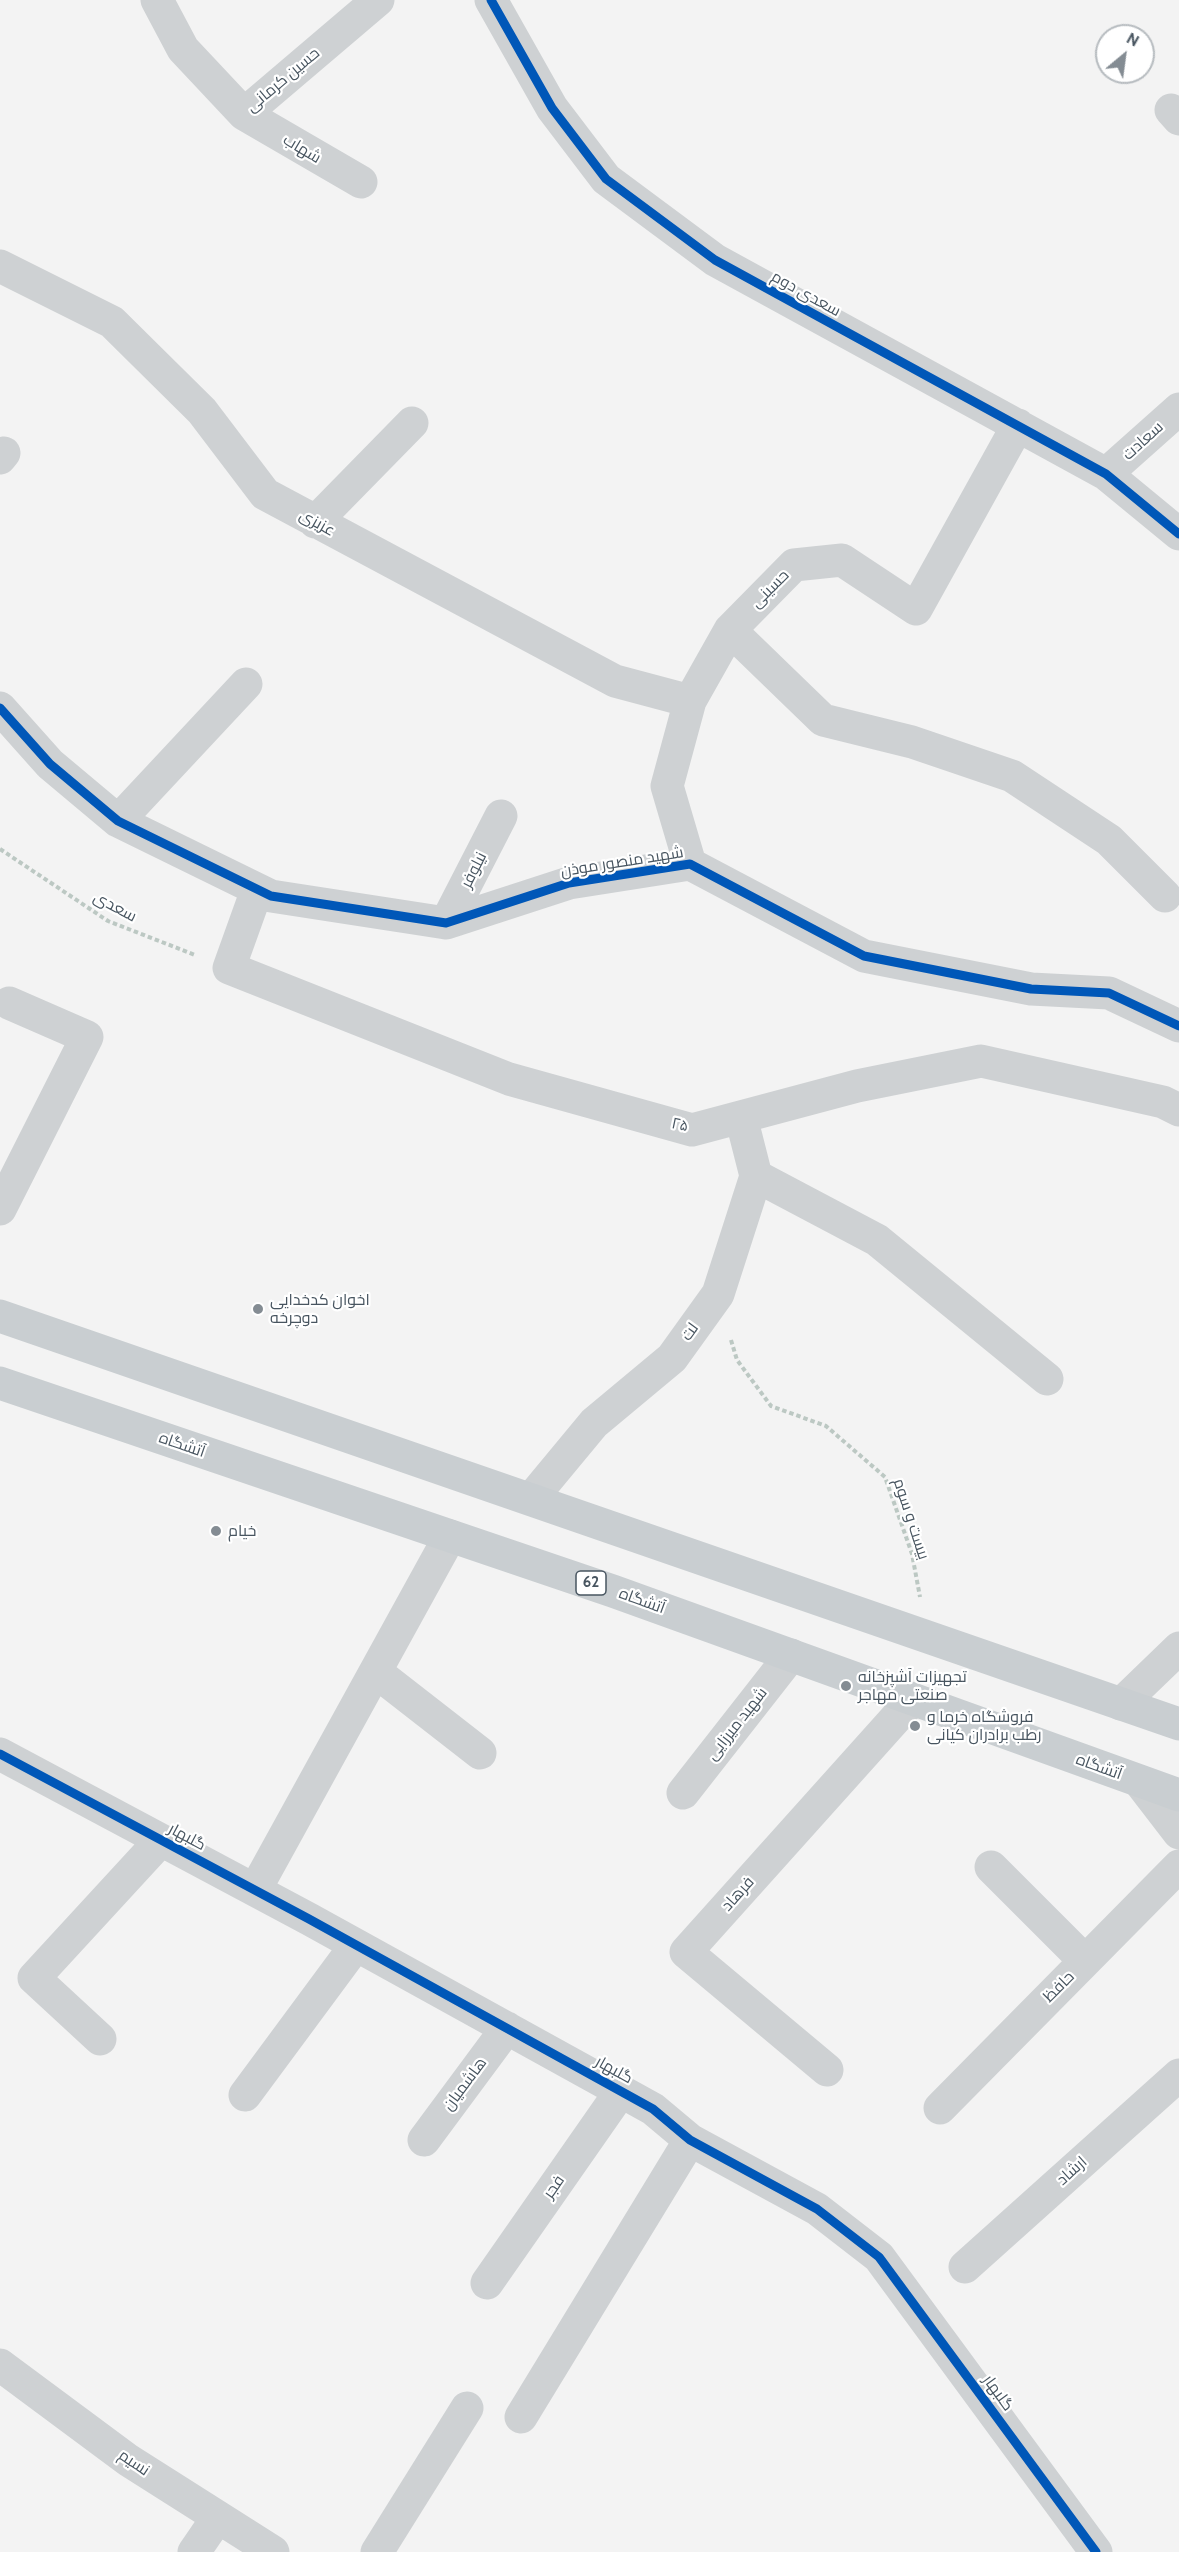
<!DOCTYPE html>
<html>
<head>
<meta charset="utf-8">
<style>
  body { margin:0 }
  #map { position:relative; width:1179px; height:2552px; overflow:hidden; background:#f3f3f3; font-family:Cabin,sans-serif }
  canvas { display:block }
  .north { position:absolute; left:1095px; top:24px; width:60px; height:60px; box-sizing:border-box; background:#fff; border:2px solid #b6bbbf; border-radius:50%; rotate:29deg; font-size:16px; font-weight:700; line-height:24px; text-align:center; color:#485560 }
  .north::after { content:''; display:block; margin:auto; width:21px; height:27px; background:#848c93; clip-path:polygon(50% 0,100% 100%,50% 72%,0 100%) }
</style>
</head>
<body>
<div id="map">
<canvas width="1179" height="2552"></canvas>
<div class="north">N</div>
</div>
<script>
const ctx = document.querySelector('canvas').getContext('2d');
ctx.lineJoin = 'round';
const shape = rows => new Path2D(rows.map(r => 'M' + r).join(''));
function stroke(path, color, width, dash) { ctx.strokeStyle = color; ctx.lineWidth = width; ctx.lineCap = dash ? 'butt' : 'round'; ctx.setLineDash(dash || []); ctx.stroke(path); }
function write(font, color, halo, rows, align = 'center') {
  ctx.font = font + ' Cabin,Cairo,sans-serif'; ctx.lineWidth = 4.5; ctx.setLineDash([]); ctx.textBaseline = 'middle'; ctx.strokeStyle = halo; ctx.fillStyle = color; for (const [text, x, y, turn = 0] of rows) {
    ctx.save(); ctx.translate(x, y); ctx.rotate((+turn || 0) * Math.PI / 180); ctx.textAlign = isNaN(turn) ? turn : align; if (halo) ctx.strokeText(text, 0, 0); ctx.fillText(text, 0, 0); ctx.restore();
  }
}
const path = shape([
  [0,849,108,921,195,955],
  [731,1340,737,1360,771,1406,826,1426,885,1477,912,1554,920,1597]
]);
const minor = shape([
  [157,0,183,49,244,114,378,0],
  [491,0,552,108,606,179,715,260,1106,474,1179,534],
  [1171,110,1179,119],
  [244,114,361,182],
  [0,266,112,322,202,411,265,494,615,681,690,701],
  [0,458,4,453],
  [1106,474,1179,409],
  [315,522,412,423],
  [730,630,823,720,912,742,1012,776,1109,840,1165,896],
  [0,708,50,764,118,821,271,896,446,923,569,883,690,864,864,956,1031,989,1109,993,1179,1026],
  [118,821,246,684],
  [690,864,667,786,690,701,730,630,794,565,842,560,916,609,1018,425],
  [257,890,229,968,509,1079,692,1130,857,1086,981,1061,1163,1102,1179,1110],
  [446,923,501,816],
  [756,1176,877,1240,1047,1379],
  [0,1209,87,1037,9,1003],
  [531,1499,594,1423,672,1358,718,1294,756,1176,741,1117],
  [376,1672,480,1753],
  [1121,1704,1179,1648],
  [0,1754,309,1919,653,2109,690,2140,817,2209,879,2257,1096,2552],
  [1139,1781,1179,1833],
  [683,1793,791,1655],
  [991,1867,1085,1961],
  [255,1890,450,1536],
  [100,2039,34,1978,161,1840],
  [827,2070,686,1952,913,1699],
  [245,2095,356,1945],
  [940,2108,1179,1866],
  [424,2140,507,2028],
  [965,2267,1179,2075],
  [487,2283,621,2091],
  [0,2365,128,2460,273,2552],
  [521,2417,690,2140],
  [194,2552,218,2517],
  [377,2552,467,2408]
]);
const major = shape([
  [0,1316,1179,1724],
  [0,1383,613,1591,1179,1795]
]);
const cycleway = shape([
  [491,0,552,108,606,179,715,260,1106,474,1179,534],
  [0,708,50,764,118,821,271,896,446,923,569,883,690,864,864,956,1031,989,1109,993,1179,1026],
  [0,1754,309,1919,653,2109,690,2140,817,2209,879,2257,1096,2552]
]);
const markers = [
  [258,1309,6,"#848c93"],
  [216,1531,6,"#848c93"],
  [846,1686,6,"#848c93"],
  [915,1726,6,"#848c93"]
];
const shields = [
  [591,1583,30]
];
const shieldNames = [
  ["62",591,1583]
];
const streetNames = [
  ["حسین کرمانی",283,80,-40],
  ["شهاب",302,149,31],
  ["سعدی دوم",806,294,29],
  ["سعادت",1143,441,-42],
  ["عزیزی",317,523,29],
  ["حسینی",770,589,-45],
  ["شهید منصور موذن",622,862,-9],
  ["نیلوفر",474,870,-63],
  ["سعدی",115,907,28],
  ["۲۵",680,1125,12],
  ["لت",690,1332,-54],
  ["آتشگاه",182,1445,19],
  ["بیست و سوم",911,1519,72],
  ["آتشگاه",642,1601,20],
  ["شهید میرزایی",737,1724,-52],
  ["آتشگاه",1099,1767,20],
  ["گلبهار",187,1837,28],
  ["فرهاد",738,1894,-48],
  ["حافظ",1059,1987,-45],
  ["گلبهار",614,2070,29],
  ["هاشمیان",465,2084,-53],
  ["ارشاد",1072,2171,-42],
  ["فجر",554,2187,-55],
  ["گلبهار",998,2393,54],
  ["نسیم",134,2463,34]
];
const poiNames = [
  ["اخوان کدخدایی",270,1300],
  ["دوچرخه",270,1318],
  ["خیام",228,1531],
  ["تجهیزات آشپزخانه",858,1677],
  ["صنعتی مهاجر",858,1695],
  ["فروشگاه خرما و",927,1717],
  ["رطب برادران کیانی",927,1735]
];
stroke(path, '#bcc8c3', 4, [4.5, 3]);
stroke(minor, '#ced1d3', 33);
stroke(major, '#c9ced1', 33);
stroke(cycleway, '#0057b8', 9);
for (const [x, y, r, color] of markers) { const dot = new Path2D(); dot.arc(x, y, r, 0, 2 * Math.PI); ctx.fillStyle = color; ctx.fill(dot); stroke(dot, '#fff', 2); }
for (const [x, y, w] of shields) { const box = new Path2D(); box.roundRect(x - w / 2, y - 12, w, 24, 4.5); ctx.fillStyle = '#fff'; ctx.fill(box); stroke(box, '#485560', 1.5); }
write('bold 15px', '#485560', null, shieldNames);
write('16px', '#485560', '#fff', streetNames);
write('16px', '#485560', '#fff', poiNames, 'left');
</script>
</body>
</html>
